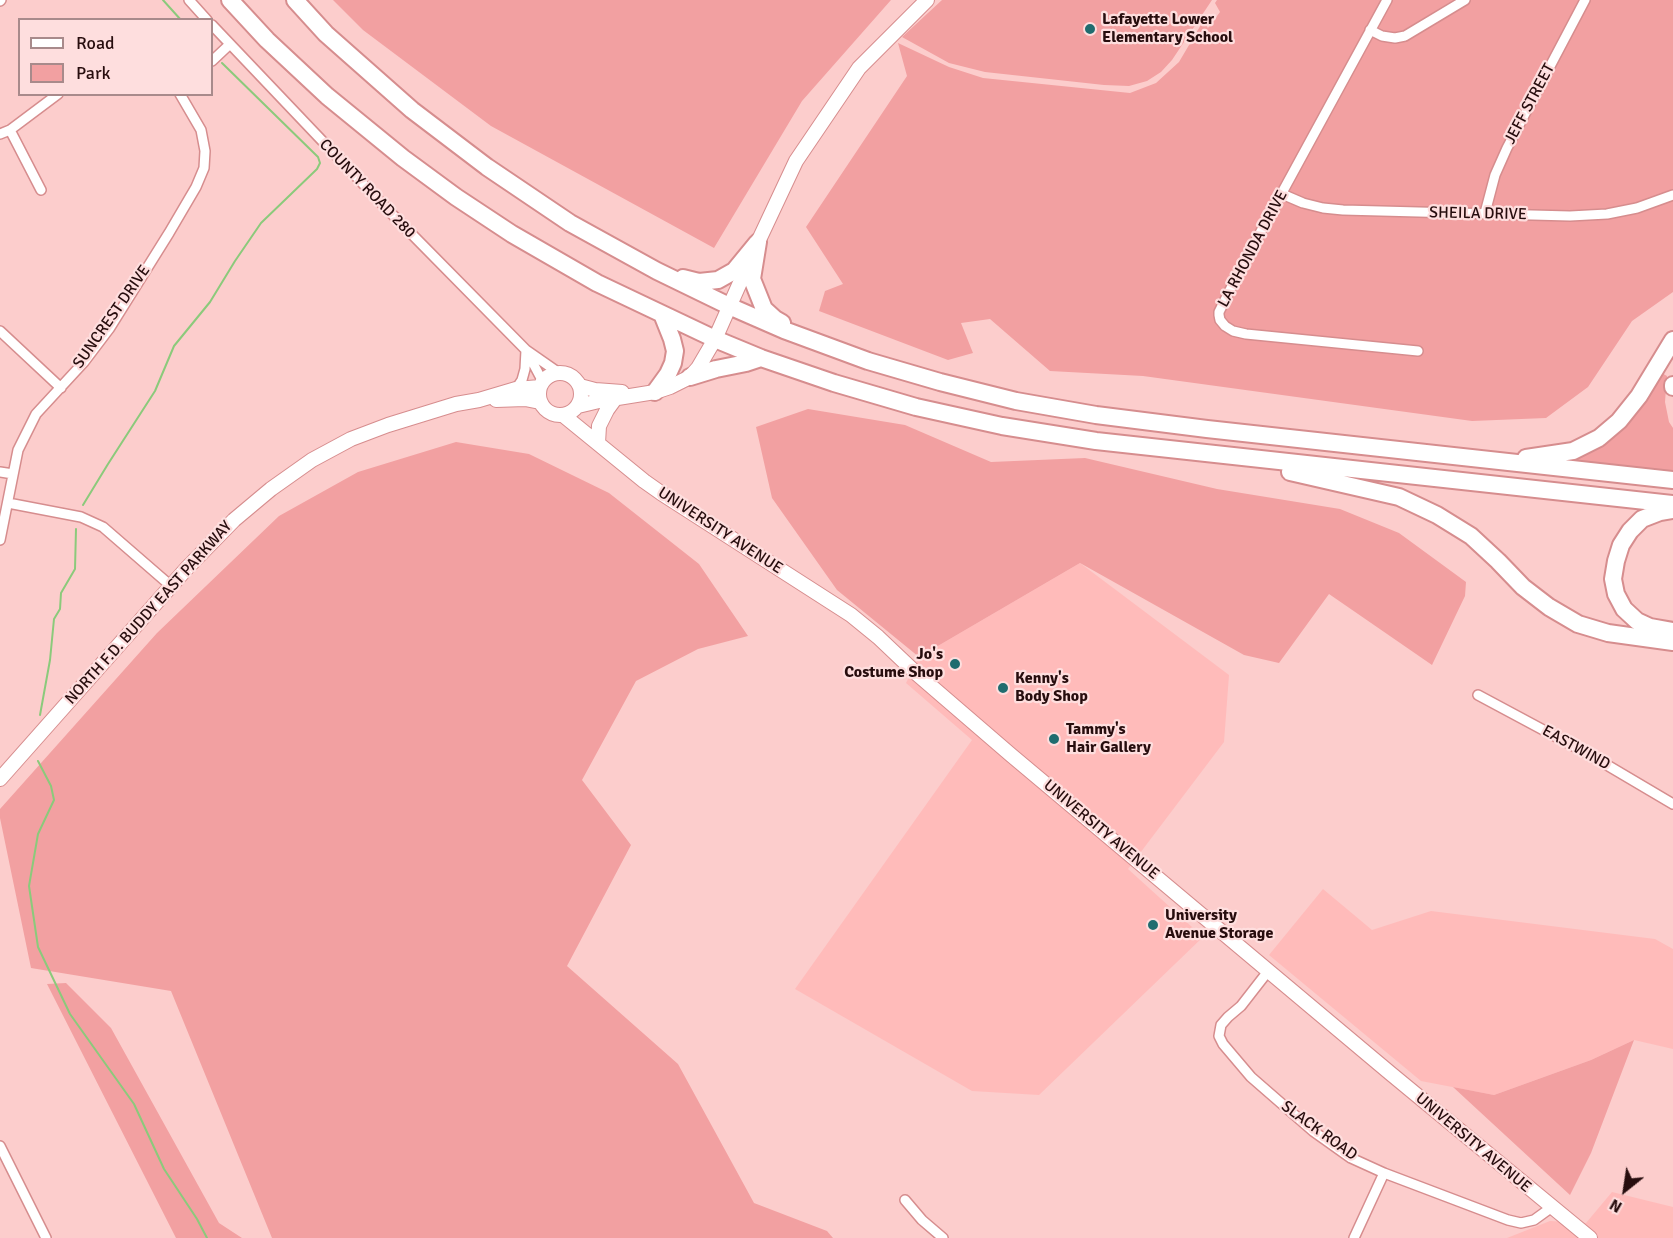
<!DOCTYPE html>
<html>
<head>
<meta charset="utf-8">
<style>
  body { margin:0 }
  #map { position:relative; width:1673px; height:1238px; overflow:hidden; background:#fccdcc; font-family:Signika,sans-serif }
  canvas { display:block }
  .legend { position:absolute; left:18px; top:18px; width:195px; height:78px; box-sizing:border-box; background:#fedede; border:2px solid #a88a8b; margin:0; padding:8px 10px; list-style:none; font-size:18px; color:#270d0e }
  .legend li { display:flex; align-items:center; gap:12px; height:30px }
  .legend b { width:30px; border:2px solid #a88a8b }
  .north { position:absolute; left:1595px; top:1160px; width:60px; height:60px; -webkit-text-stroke:4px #fedede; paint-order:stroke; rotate:210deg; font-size:16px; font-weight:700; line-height:24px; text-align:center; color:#270d0e }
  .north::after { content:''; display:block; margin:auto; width:21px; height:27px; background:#270d0e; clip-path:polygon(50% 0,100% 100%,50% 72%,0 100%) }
</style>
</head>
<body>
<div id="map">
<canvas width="1673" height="1238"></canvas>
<ul class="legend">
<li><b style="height:8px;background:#fff"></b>Road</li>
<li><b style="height:16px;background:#f2a0a1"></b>Park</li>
</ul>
<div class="north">N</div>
</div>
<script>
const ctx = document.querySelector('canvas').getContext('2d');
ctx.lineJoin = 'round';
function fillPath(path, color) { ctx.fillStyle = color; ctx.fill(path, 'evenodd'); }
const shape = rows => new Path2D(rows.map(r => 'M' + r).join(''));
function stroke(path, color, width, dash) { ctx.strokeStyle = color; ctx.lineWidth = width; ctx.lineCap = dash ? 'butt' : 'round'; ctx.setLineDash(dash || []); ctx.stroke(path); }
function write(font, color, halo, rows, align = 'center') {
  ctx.font = font + ' Signika,sans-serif'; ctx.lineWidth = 4.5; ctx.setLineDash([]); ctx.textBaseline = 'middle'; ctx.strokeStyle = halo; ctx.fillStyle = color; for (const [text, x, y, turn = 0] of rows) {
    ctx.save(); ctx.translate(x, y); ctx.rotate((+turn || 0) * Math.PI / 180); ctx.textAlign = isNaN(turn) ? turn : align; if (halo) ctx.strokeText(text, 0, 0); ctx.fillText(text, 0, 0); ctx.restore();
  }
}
const built = shape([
  [1080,563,1229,675,1224,742,1128,869,1203,937,1039,1095,972,1091,795,989,972,740,906,683,919,657],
  [1323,889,1372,930,1431,911,1655,939,1673,949,1673,1049,1634,1040,1591,1060,1494,1095,1421,1081,1269,955],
  [1612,1192,1673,1207,1673,1238,1507,1238,1550,1221,1586,1223]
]);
const green = shape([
  [333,0,891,0,802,101,714,248,491,126,363,30],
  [942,0,1212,0,1172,60,1161,72,1147,81,1129,86,1104,85,985,72,949,63,902,37],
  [1217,0,1673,0,1673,292,1632,321,1588,387,1546,418,1472,421,1143,376,1050,371,990,319,961,323,973,353,948,360,819,311,825,291,843,284,806,227,907,76,898,43,949,67,983,78,1130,93,1156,83,1179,62,1202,23,1204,23,1208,28,1220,12,1215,3],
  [1660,372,1667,376,1665,402,1669,422,1673,428,1673,471,1569,461,1598,448,1624,425,1642,407],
  [808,409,905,425,991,462,1085,458,1217,489,1340,509,1399,533,1466,582,1465,596,1432,665,1329,594,1279,663,1244,655,1080,563,919,657,837,590,772,498,756,427],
  [456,442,529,454,609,493,699,564,748,636,698,649,636,681,582,780,631,845,567,966,678,1064,754,1203,827,1231,833,1238,272,1238,171,991,31,968,0,818,0,809,157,633,279,516,358,472],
  [66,983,111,1028,219,1223,242,1238,176,1238,47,984],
  [1634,1040,1591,1153,1570,1195,1453,1087,1494,1095,1591,1060]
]);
const stream = shape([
  [163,0,181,20],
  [83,505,108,464,155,391,174,346,210,302,235,261,261,223,317,169,320,163,318,157,222,63],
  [40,715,50,660,54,619,60,609,61,593,75,569,76,529],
  [38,761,51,786,54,800,38,834,29,886,38,947,70,1014,134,1104,164,1169,197,1219,207,1238]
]);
const street = shape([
  [189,0,207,20],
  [1387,0,1241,268,1219,312,1219,315,1220,320,1225,326,1233,331,1246,334,1418,351],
  [0,1,1,0],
  [212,25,387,209,526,350,559,373],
  [1370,30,1382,36,1395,38,1405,36,1465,0],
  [212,61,229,45],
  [10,130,41,190],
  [0,134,10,130,58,94],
  [1282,194,1303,203,1323,208,1343,210,1570,216,1607,214,1637,208,1673,195],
  [1485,213,1495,175,1507,148,1585,0],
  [0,331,61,388],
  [527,352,543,382],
  [516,389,522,380,525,369,526,350],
  [0,472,13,474],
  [8,503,81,517,103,527,171,586],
  [0,540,18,450,36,414,84,362,109,329,169,233,196,187,204,168,205,151,201,130,180,94],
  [1478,695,1590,755,1673,804],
  [1269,970,1241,1006,1228,1017,1221,1025,1219,1036,1223,1044,1251,1077,1313,1131,1351,1158,1384,1173,1508,1220,1521,1223,1534,1220,1552,1207],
  [0,1146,46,1238],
  [905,1200,922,1220,943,1238],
  [1354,1238,1384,1173]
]);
const secondary = shape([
  '539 394a21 21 0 1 1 42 0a21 21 0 1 1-42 0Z',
  [580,386,595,390,622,392],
  [496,400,525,399,540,402],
  [578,406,599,401,655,392,670,387,690,377,698,368,715,339,758,242,796,161,859,68,927,0],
  [563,415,644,481,661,493,851,615,878,637,917,674,1011,755,1390,1073,1590,1238],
  [598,443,599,426,607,410,615,399],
  [0,779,187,568,234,520,271,489,312,460,351,439,388,425,456,404,479,400,516,389,540,387]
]);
const highway = shape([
  [230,0,267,40,327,96,403,158,456,197,512,234,597,283,715,339,761,358,834,383,916,407,1002,426,1096,441,1673,504],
  [295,0,326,34,412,110,487,167,570,223,657,271,729,306,784,330,868,361,940,382,1016,401,1096,415,1207,429,1673,480],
  [758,242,752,279,764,309,775,319,782,323],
  [683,278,699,282,718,280,734,271,757,243],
  [690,377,716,369,746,363,761,358],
  [1673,385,1673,387],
  [655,392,668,374,673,363,675,351,672,339,662,314],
  [1526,458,1573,451,1599,438,1619,421,1639,396,1673,340],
  [1290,472,1399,497,1437,515,1471,536,1498,561,1523,587,1549,607,1578,624,1608,633,1673,642],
  [1673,510,1660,512,1642,519,1630,531,1621,545,1616,561,1613,579,1616,594,1624,609,1637,621,1650,627,1673,631]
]);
const markers = [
  [1090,29,6,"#206c6f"],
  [955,664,6,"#206c6f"],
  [1003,688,6,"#206c6f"],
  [1054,739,6,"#206c6f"],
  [1153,925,6,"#206c6f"]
];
const poiNames = [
  ["Lafayette Lower",1102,20],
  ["Elementary School",1102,38],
  ["Jo's",943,655,"right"],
  ["Costume Shop",943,673,"right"],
  ["Kenny's",1015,679],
  ["Body Shop",1015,697],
  ["Tammy's",1066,730],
  ["Hair Gallery",1066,748],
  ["University",1165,916],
  ["Avenue Storage",1165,934]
];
const streetNames = [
  ["JEFF STREET",1530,104,-62],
  ["COUNTY ROAD 280",367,189,46],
  ["SHEILA DRIVE",1478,214,1],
  ["LA RHONDA DRIVE",1253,249,-62],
  ["SUNCREST DRIVE",112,317,-55],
  ["UNIVERSITY AVENUE",720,531,33],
  ["NORTH F.D. BUDDY EAST PARKWAY",149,613,-48],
  ["EASTWIND",1576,748,29],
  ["UNIVERSITY AVENUE",1101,830,40],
  ["SLACK ROAD",1319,1131,36],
  ["UNIVERSITY AVENUE",1473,1143,40]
];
fillPath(built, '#ffbbba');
fillPath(green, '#f2a0a1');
stroke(stream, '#8bca7b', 2);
stroke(street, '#d68d8e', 12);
stroke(secondary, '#d68d8e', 16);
stroke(highway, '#d68d8e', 20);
stroke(street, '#fff', 9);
stroke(secondary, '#fff', 14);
stroke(highway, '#fff', 16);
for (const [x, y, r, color] of markers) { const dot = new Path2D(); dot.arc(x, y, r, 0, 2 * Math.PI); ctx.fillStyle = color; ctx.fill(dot); stroke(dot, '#fedede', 2); }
write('bold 16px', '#270d0e', '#fedede', poiNames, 'left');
write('16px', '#270d0e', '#fedede', streetNames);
</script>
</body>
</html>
